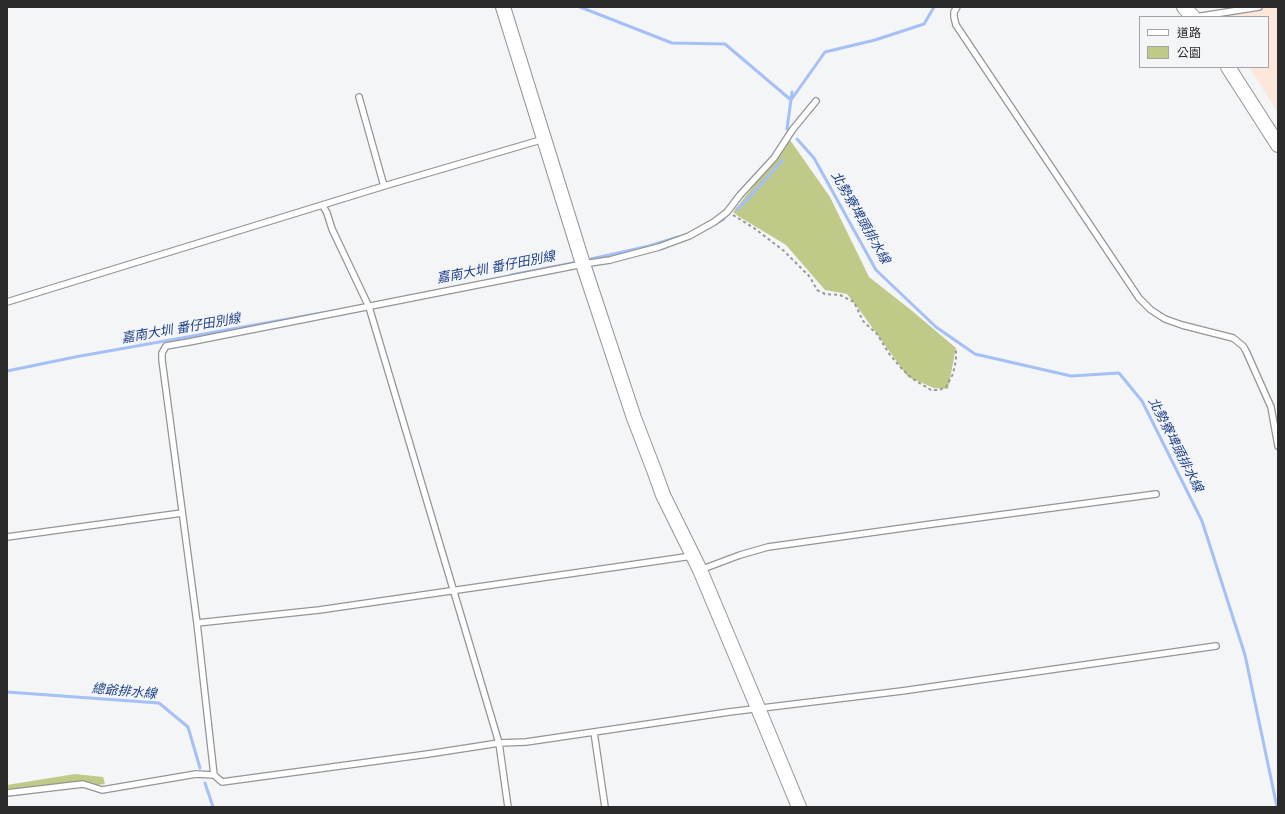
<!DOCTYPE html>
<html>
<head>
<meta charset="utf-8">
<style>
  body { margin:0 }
  #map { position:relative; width:1285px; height:814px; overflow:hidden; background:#f4f5f7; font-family:"DM Sans","Noto Sans TC",sans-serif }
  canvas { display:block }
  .frame { position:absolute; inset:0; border:8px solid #2b2b2c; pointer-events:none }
  .legend { position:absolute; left:1139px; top:16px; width:130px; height:52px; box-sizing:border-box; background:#f4f5f7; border:1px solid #a4a4a6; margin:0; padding:5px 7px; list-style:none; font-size:12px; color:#2b2b2c }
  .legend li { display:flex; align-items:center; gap:8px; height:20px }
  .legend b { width:20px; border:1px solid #a4a4a6 }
</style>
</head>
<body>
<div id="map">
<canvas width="1285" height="814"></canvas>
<div class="frame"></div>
<ul class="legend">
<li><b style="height:5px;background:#fff"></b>道路</li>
<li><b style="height:11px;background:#c0ca88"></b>公園</li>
</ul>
</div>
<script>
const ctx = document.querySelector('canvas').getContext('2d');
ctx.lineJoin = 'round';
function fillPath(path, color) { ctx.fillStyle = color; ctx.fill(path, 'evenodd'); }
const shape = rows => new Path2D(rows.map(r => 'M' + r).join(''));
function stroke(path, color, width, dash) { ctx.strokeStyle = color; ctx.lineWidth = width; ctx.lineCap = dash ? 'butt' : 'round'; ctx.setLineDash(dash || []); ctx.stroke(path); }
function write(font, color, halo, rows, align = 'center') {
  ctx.font = font + ' "DM Sans","Noto Sans TC",sans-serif'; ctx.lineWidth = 3; ctx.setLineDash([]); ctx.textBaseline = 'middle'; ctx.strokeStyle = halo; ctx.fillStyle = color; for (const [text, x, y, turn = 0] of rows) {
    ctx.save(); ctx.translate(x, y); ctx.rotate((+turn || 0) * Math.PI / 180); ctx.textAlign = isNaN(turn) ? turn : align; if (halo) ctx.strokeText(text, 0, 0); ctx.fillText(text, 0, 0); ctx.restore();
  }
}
const industrial = shape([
  [1238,7,1278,7,1278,113,1249,67,1268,67,1268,17,1218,17,1214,12]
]);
const green = shape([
  [790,140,830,197,869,277,911,310,956,348,948,389,934,388,908,377,861,312,847,294,825,290,786,245,738,216,733,212],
  [75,774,103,777,105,784,7,797,7,785]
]);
const stream = shape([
  [580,7,672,43,725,44,791,100],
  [791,100,825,52,875,40,924,24,934,7],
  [787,129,792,92],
  [797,139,814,158,876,270,936,327,975,354,1071,376,1119,373,1142,401,1202,521,1245,655,1277,807],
  [737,209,743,204,783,160],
  [717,223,724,219],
  [591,259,649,246,678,237],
  [511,275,573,263],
  [7,371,75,357,322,313],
  [7,692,159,703,188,727,200,768],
  [205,783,213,807]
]);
const path = shape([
  [733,215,754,228,784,251,810,277,817,290,825,294,840,295,854,302,863,321,877,334,890,355,903,370,913,379,931,390,939,390,946,387,953,374,956,360,956,348]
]);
const service = shape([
  [957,7,954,12,954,17,956,25,1139,298,1151,310,1165,319,1182,325,1233,338,1243,346,1246,351,1271,407,1278,446],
  [1195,17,1259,7],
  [359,97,384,186],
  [323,206,327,213,332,229,369,307,499,743,508,807],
  [7,302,384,186,544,139],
  [7,537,182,513],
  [700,570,740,555,768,547,932,524,1156,494],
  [197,623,319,610,692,556],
  [594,732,605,807],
  [214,775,197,623,162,360,162,353,166,346,189,342,583,264,610,260,659,247,689,236,714,222,727,212,740,195,774,158,793,129,816,101],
  [7,793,83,784,102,790,196,774,214,775,222,782,428,754,499,743,526,742,594,732,729,712,902,691,1216,646]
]);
const tertiary = shape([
  [503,7,583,264,634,418,654,470,663,495,700,570,758,708,799,807],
  [1184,7,1193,17],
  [1228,67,1278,145]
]);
const waterNames = [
  ["北勢寮埤頭排水線",860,218,60],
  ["嘉南大圳 番仔田別線",496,268,-11],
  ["嘉南大圳 番仔田別線",181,329,-10],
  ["北勢寮埤頭排水線",1175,445,63],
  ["總爺排水線",124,692,5]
];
fillPath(industrial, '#fde6da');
fillPath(green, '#c0ca88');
stroke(stream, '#a4c0f6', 3);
stroke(service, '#949596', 8);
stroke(tertiary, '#949596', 16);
stroke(path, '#969798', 2, [3, 3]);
stroke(service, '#fff', 5.5);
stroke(tertiary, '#fff', 14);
write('italic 13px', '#1d408b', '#f4f5f7', waterNames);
</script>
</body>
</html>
